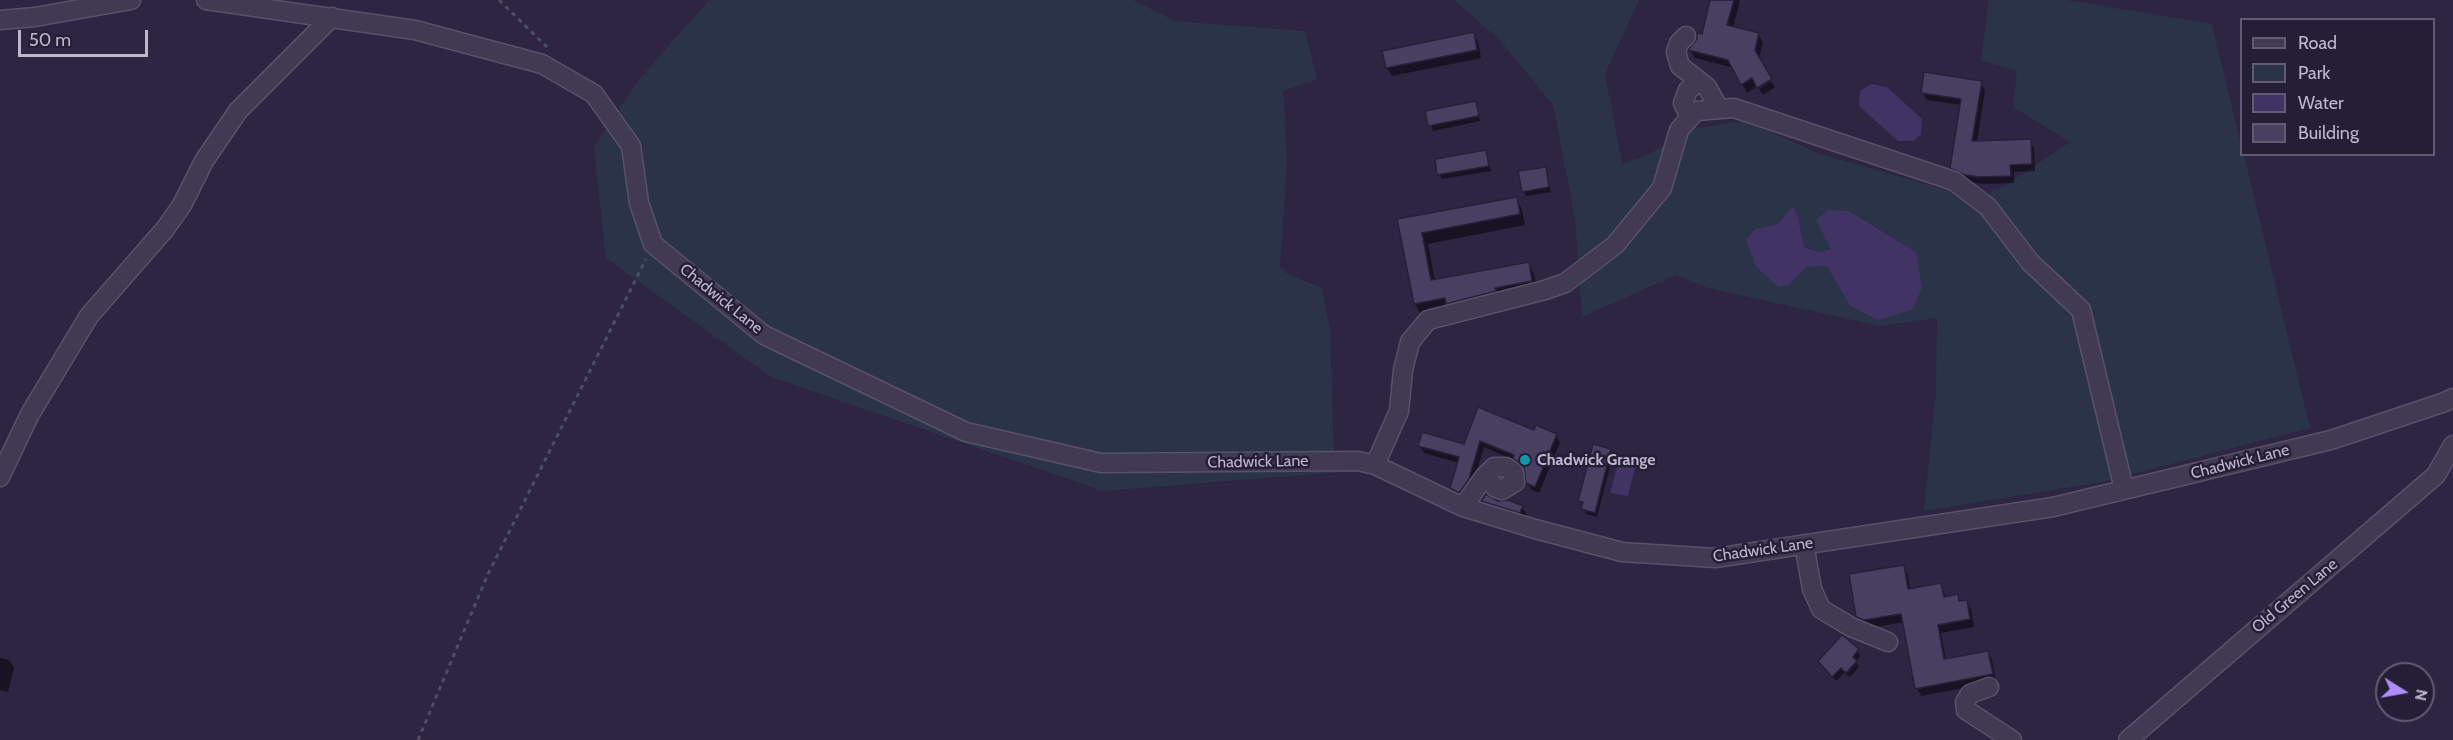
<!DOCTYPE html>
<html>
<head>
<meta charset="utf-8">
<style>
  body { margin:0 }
  #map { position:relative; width:2453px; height:740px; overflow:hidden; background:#2d2542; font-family:Cabin,sans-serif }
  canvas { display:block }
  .legend { position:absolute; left:2240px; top:18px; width:195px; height:138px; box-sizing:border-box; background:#251e37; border:2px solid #625b73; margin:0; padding:8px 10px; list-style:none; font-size:18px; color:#bdb7cc }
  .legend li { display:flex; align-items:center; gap:12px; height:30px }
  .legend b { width:30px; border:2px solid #625b73 }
  .north { position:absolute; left:2375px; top:662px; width:60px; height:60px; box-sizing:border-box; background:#251e37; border:2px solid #625b73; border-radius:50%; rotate:101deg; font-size:16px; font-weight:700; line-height:24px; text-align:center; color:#bdb7cc }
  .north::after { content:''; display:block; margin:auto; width:21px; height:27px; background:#af8cfb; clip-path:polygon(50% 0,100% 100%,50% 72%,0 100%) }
  .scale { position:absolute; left:18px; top:30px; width:130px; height:27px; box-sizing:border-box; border:3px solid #bdb7cc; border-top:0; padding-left:8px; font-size:18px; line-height:21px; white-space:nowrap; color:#bdb7cc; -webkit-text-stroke:4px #251e37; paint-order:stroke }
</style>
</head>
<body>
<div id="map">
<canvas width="2453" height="740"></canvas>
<ul class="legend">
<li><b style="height:8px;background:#413a52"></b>Road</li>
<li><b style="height:16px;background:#2b3348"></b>Park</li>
<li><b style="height:16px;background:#413363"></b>Water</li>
<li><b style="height:16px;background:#493f60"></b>Building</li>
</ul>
<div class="north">N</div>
<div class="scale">50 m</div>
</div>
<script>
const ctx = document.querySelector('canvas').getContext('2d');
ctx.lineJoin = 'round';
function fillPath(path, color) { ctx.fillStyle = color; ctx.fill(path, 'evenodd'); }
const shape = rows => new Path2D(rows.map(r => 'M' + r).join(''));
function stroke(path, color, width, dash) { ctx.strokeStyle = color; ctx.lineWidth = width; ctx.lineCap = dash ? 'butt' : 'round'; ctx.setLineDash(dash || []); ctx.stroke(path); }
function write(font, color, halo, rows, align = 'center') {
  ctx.font = font + ' Cabin,sans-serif'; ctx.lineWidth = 5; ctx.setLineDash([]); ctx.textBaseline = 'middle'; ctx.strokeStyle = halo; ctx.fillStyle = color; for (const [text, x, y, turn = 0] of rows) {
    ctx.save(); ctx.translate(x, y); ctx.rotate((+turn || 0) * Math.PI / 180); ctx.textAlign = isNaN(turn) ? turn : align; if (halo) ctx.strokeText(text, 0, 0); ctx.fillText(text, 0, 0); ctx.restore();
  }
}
const green = shape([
  [709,0,1133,0,1175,21,1305,31,1317,79,1283,91,1287,158,1280,267,1286,273,1322,288,1330,330,1334,456,1355,471,1103,491,771,377,606,258,594,147,641,77],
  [1454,0,1639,0,1605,74,1622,164,1651,153,1690,129,1746,121,1820,154,1978,199,2007,184,2070,142,2013,107,2017,71,1981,61,1989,0,2066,0,2212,24,2241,145,2242,154,2244,155,2310,428,2102,482,1924,511,1936,392,1937,318,1880,326,1708,288,1676,275,1582,317,1575,217,1553,105,1498,38],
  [1793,207,1798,217,1804,246,1819,252,1831,248,1817,220,1849,211,1916,252,1878,320,1850,306,1828,266,1806,267,1789,285,1755,229,1778,224]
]);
const water = shape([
  [1871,84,1887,87,1922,119,1921,134,1914,141,1898,141,1859,106,1860,91],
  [1793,206,1798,217,1804,247,1819,252,1831,249,1816,220,1827,210,1849,211,1916,252,1922,288,1912,310,1878,320,1850,306,1827,266,1806,267,1789,285,1779,287,1756,267,1746,240,1755,229,1778,224],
  [1626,462,1635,468,1628,496,1610,493,1618,464,1623,465]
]);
const shadow = shape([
  [1712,0,1740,0,1733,28,1758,34,1763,42,1759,59,1770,78,1747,93,1734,68,1695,58,1690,50,1703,36],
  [1473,34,1478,42,1481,58,1392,76,1387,68],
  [1771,81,1775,87,1763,95,1759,89],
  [1981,83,1985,90,1977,142,2030,141,2034,148,2035,171,2014,172,2014,183,1984,184,1970,182,1956,175,1951,167,1962,105,1927,100,1922,92],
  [1475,103,1480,121,1433,131,1427,112],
  [1486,152,1491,171,1442,179,1439,174],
  [1545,168,1551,192,1526,196,1523,191],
  [1516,198,1522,209,1525,225,1428,244,1435,281,1528,263,1534,274,1538,292,1421,315,1415,304,1399,221],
  [1479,409,1534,432,1556,435,1560,443,1539,493,1532,490,1527,483,1526,472,1516,461,1484,447,1472,487,1464,499,1456,496,1451,488,1459,463,1424,453,1420,446,1465,446],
  [1610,450,1613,455,1597,517,1586,514,1580,501],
  [1483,501,1522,507,1527,515,1525,520,1487,509],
  [1903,567,1908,575,1910,590,1941,585,1946,598,1957,596,1961,602,1966,601,1971,609,1974,627,1941,633,1946,660,1988,652,1992,660,1996,682,1921,696,1917,688,1904,622,1869,628,1862,625,1857,616],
  [1857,650,1860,656,1856,662,1859,667,1850,677,1844,673,1836,681,1823,666],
  [0,658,9,660,14,668,8,692,0,690]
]);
const building = shape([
  [1710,0,1734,0,1727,25,1759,33,1755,50,1772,79,1757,88,1752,78,1741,85,1728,60,1688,50,1697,39,1697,33,1702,34,1710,0],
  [1474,32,1477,50,1386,68,1382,51,1474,32],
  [1924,72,1982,81,1972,141,2031,139,2032,164,2010,165,2011,176,1979,177,1965,175,1950,168,1961,99,1921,93,1924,72],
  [1476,101,1479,116,1428,126,1425,111,1476,101],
  [1486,150,1489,166,1437,175,1435,159,1486,150],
  [1546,167,1549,187,1522,192,1518,171,1546,167],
  [1517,197,1520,214,1422,233,1431,280,1529,262,1532,281,1495,288,1496,291,1446,304,1445,298,1414,304,1397,219,1517,197],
  [1478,407,1534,430,1536,425,1557,434,1535,487,1526,483,1524,468,1513,458,1514,455,1480,441,1469,479,1459,493,1450,488,1459,457,1418,446,1422,432,1464,444,1478,407],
  [1593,444,1611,449,1595,513,1581,509,1583,502,1578,501,1593,444],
  [1486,494,1498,501,1508,500,1523,506,1520,513,1481,501,1486,494],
  [1904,565,1908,589,1941,583,1944,597,1958,594,1959,601,1967,600,1970,619,1938,625,1944,659,1988,651,1993,674,1915,689,1901,614,1864,620,1856,617,1849,574,1904,565],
  [1842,635,1859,649,1853,657,1857,661,1846,673,1841,668,1832,677,1818,661,1842,635]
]);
const path = shape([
  [499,0,547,47],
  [418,740,488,574,646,259]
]);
const minor = shape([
  [206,0,415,30,542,64,594,94,631,146,639,203,653,244,764,335,966,432,1101,463,1358,461,1375,465,1463,507,1535,529,1622,552,1715,558,2053,507,2331,440,2445,402,2453,398],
  [0,20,35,17,131,0],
  [1686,36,1679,43,1676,52,1680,66,1707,87,1719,109],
  [1690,117,1683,103,1688,90,1699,82],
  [1375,465,1399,411,1403,370,1410,342,1428,320,1545,290,1565,283,1615,245,1662,188,1679,130,1696,111,1734,108,1954,181,1988,207,2030,262,2081,310,2124,489],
  [0,477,30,414,89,316,165,229,182,205,204,161,238,111,332,17],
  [1463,507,1484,477,1494,467,1506,467,1514,473,1515,482,1502,490,1496,488,1484,477],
  [1804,544,1812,589,1821,609,1851,627,1888,642],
  [1989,687,1970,694,1965,702,1966,710,2012,740],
  [2128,740,2436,475,2453,445]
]);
const markers = [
  [1525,460,6,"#0f9aa8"]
];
const streetNames = [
  ["Chadwick Lane",721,299,39],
  ["Chadwick Lane",1258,462,-1],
  ["Chadwick Lane",2240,462,-14],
  ["Chadwick Lane",1763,550,-8],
  ["Old Green Lane",2295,596,-40]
];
const poiNames = [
  ["Chadwick Grange",1537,460]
];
fillPath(green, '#2b3348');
fillPath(water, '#413363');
fillPath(shadow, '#0007');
fillPath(building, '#493f60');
stroke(building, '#272039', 1.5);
stroke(minor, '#585269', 21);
stroke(path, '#4b4f64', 3, [4.5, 4.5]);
stroke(minor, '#413a52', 18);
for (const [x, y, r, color] of markers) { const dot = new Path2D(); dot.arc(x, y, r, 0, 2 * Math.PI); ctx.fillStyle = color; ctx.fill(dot); stroke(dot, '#251e37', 2); }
write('16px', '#bdb7cc', '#251e37', streetNames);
write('bold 16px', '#bdb7cc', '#251e37', poiNames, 'left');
</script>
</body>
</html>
